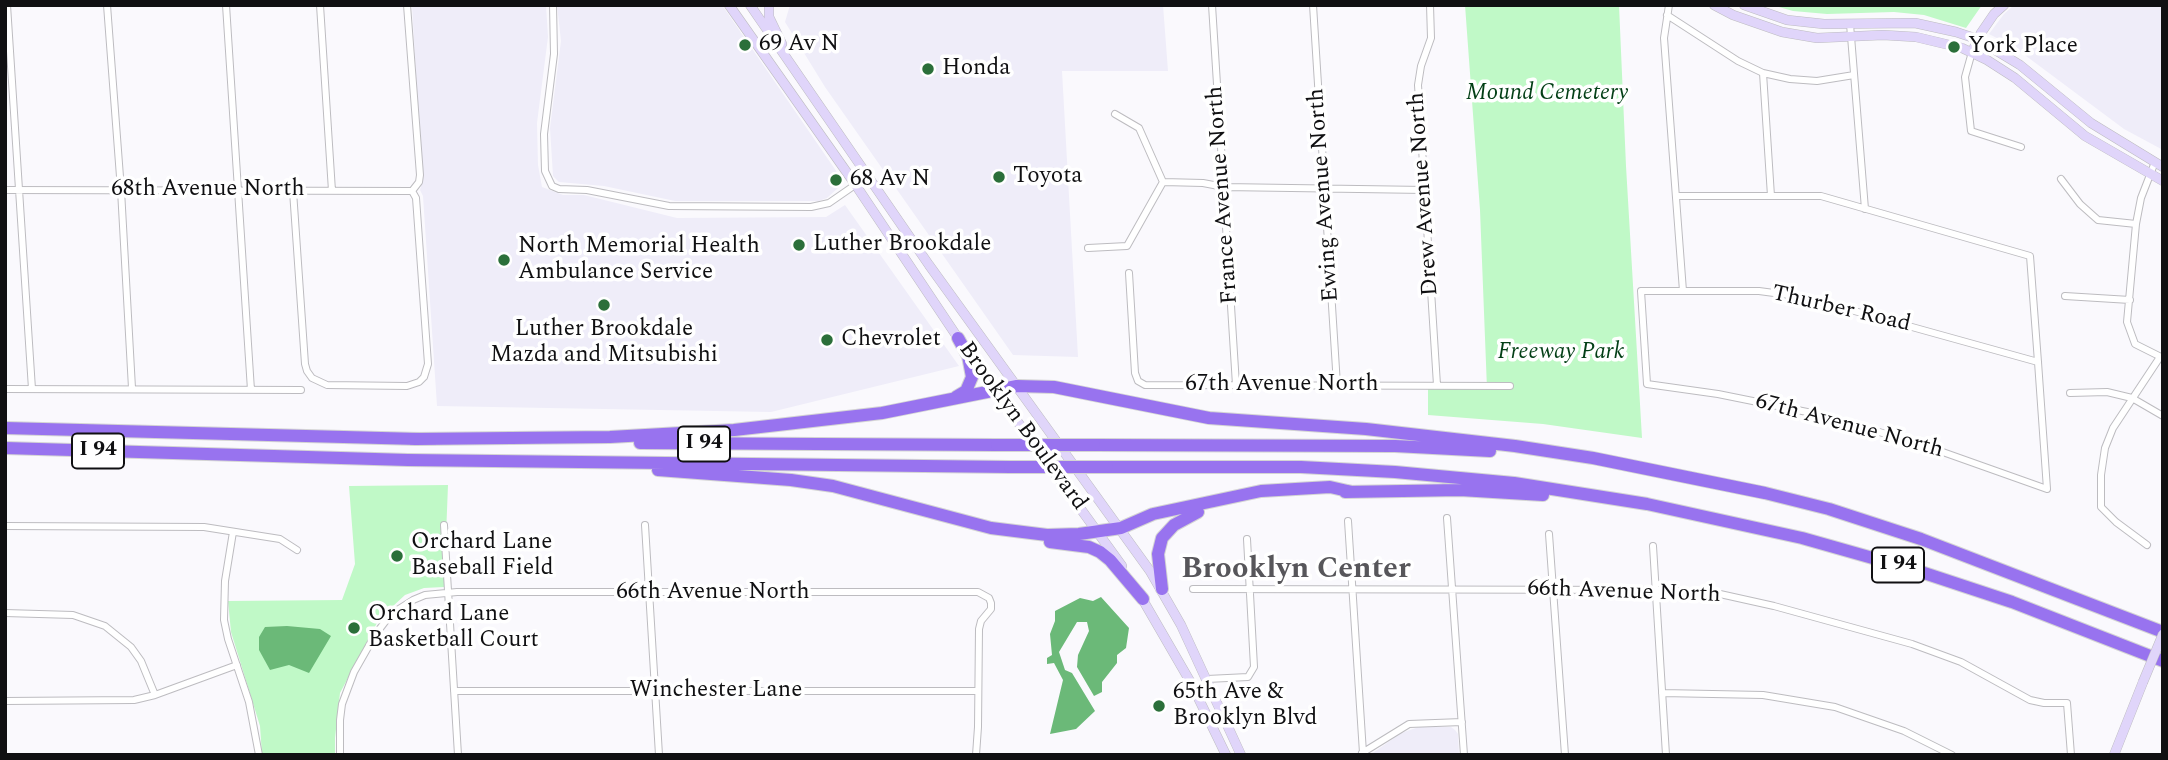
<!DOCTYPE html>
<html>
<head>
<meta charset="utf-8">
<style>
  body { margin:0 }
  #map { position:relative; width:2168px; height:760px; overflow:hidden; background:#faf9fd; font-family:Spectral,serif }
  canvas { display:block }
  .frame { position:absolute; inset:0; border:7px solid #101012; pointer-events:none }
</style>
</head>
<body>
<div id="map">
<canvas width="2168" height="760"></canvas>
<div class="frame"></div>
</div>
<script>
const ctx = document.querySelector('canvas').getContext('2d');
ctx.lineJoin = 'round';
function fillPath(path, color) { ctx.fillStyle = color; ctx.fill(path, 'evenodd'); }
const shape = rows => new Path2D(rows.map(r => 'M' + r).join(''));
function stroke(path, color, width, dash) { ctx.strokeStyle = color; ctx.lineWidth = width; ctx.lineCap = dash ? 'butt' : 'round'; ctx.setLineDash(dash || []); ctx.stroke(path); }
function write(font, color, halo, rows, align = 'center') {
  ctx.font = font + ' Spectral,serif'; ctx.lineWidth = 7; ctx.setLineDash([]); ctx.textBaseline = 'middle'; ctx.strokeStyle = halo; ctx.fillStyle = color; for (const [text, x, y, turn = 0] of rows) {
    ctx.save(); ctx.translate(x, y); ctx.rotate((+turn || 0) * Math.PI / 180); ctx.textAlign = isNaN(turn) ? turn : align; if (halo) ctx.strokeText(text, 0, 0); ctx.fillText(text, 0, 0); ctx.restore();
  }
}
const built = shape([
  [412,5,546,5,548,37,537,123,538,165,542,187,563,195,584,195,677,218,826,217,845,205,959,366,771,412,437,406,423,196,420,190,422,182],
  [557,5,722,5,841,178,839,187,827,198,819,201,675,201,604,186,559,182,553,176,550,128,561,41],
  [790,5,1163,5,1168,71,1062,71,1078,357,1013,355,825,87,785,22],
  [2014,5,2163,5,2163,150,2124,129,2014,47,1989,34,2004,14],
  [1419,727,1451,727,1455,730,1458,734,1459,755,1370,755,1401,733]
]);
const green = shape([
  [1465,5,1619,5,1626,166,1642,438,1543,424,1428,415,1428,389,1487,389,1480,210],
  [1772,5,1982,5,1966,28,1924,15,1894,12,1827,14,1793,11],
  [448,485,444,587,424,588,405,595,379,619,340,693,335,738,335,755,262,755,260,726,231,632,228,601,342,600,355,564,349,486]
]);
const water = shape([
  [1101,597,1129,628,1126,648,1117,655,1117,663,1102,682,1102,692,1094,696,1077,667,1078,655,1089,631,1087,622,1077,622,1059,652,1065,670,1072,673,1095,711,1076,729,1050,734,1063,680,1054,663,1047,664,1047,658,1052,655,1050,634,1055,621,1055,611,1080,598,1093,601],
  [287,626,320,629,331,636,309,673,289,665,270,670,259,650,259,637,265,627]
]);
const street = shape([
  [7,5,32,389],
  [107,5,121,190,132,388],
  [226,5,251,390],
  [320,5,332,191],
  [407,5,420,175,419,182,412,191],
  [553,5,554,54,544,134,545,171,552,186,559,189,587,190,669,206,811,207,829,203,868,176],
  [1212,5,1236,385],
  [1313,5,1337,385],
  [1430,5,1431,38,1421,66,1418,85,1437,385],
  [1669,5,1664,38,1683,291],
  [1667,15,1738,61,1763,73,1790,79,1817,81,1854,75],
  [1850,24,1865,209],
  [1972,52,1965,77,1971,131,2021,147],
  [1763,73,1771,196],
  [1115,114,1139,128,1163,182],
  [2155,162,2141,198,2136,224,2127,322,2135,344,2161,357],
  [2061,179,2080,204,2098,220,2136,224],
  [1163,182,1203,183,1224,187,1425,190],
  [5,190,412,191],
  [293,191,305,364,307,371,312,378,327,385,407,386,419,382,424,377,428,364,416,198,412,191],
  [1677,196,1821,196,2030,256,2038,362,2047,489,1923,445,1822,415,1718,394,1647,384,1641,291,1759,291,1804,297,2038,362],
  [1088,248,1127,246,1163,182],
  [1129,273,1135,373,1138,381,1145,385,1510,386],
  [2065,296,2130,300],
  [5,389,301,390],
  [2070,393,2107,392,2132,398,2163,416],
  [1447,518,1464,755],
  [1348,521,1363,753],
  [444,525,458,755],
  [645,525,659,755],
  [5,526,204,527,280,539,297,550],
  [233,532,225,581,224,620,228,639,249,702,259,755],
  [1549,534,1565,755],
  [2147,545,2116,522,2101,507,2101,475,2105,448,2113,428,2160,357],
  [1653,546,1666,755],
  [1193,589,1664,590,1720,594,1774,606,1912,644,1961,662,2030,700,2044,703,2067,703,2071,755],
  [5,613,73,615,105,626,131,647,141,661,155,695],
  [1207,679,1248,677,1254,667,1247,539],
  [454,691,978,691],
  [1662,693,1763,695,1835,707,1904,731,1952,755],
  [5,701,134,700,155,695,237,665],
  [1362,753,1409,724,1462,722],
  [340,755,340,720,342,704,354,672,375,635,391,614,413,600,425,595,457,592,978,592,989,598,991,603,991,609,981,621,979,629,978,727,976,755]
]);
const secondary = shape([
  [729,5,855,184,960,341],
  [750,5,929,265,1150,571,1181,625,1241,755],
  [769,5,769,17,782,44],
  [1714,5,1733,15,1782,32,1817,38,1883,35,1916,37,1962,48,1987,60,2015,78,2085,136,2163,181],
  [1744,5,1787,20,1824,24,1915,23,1956,32,1977,39,2020,65,2091,123,2163,167],
  [1972,52,1981,33,1994,14,2004,5],
  [970,356,1122,566],
  [1140,595,1191,683,1226,755],
  [2114,755,2143,682]
]);
const highway = shape([
  [956,397,966,391,972,377,968,356,958,338],
  [5,428,419,439],
  [412,439,610,437,734,430,882,413,1017,386,1054,387,1209,418,1366,429,1515,446,1593,458,1765,493,1829,509,1921,539,2163,632],
  [640,443,997,445],
  [1094,445,1395,446,1490,451],
  [5,448,408,460,1010,467],
  [1107,467,1301,467,1395,472,1514,483,1647,504,1802,538,1915,570,2012,602,2163,661],
  [658,470,791,480,833,486,991,528,1047,535,1079,534,1121,528,1153,514,1261,491,1330,487,1352,492],
  [1345,492,1460,490,1543,495],
  [1050,542,1089,547,1100,552,1110,560,1143,599],
  [1162,589,1158,554,1162,538,1174,525,1198,512]
]);
const secondaryBridge = shape([
  [2143,682,2163,634]
]);
const highwayBridge = shape([
  [997,445,1094,445],
  [1010,467,1107,467]
]);
const markers = [
  [745,45,7,"#2b6f3a"],
  [1954,47,7,"#2b6f3a"],
  [928,69,7,"#2b6f3a"],
  [999,177,7,"#2b6f3a"],
  [836,180,7,"#2b6f3a"],
  [799,245,7,"#2b6f3a"],
  [504,260,7,"#2b6f3a"],
  [604,305,7,"#2b6f3a"],
  [827,340,7,"#2b6f3a"],
  [397,556,7,"#2b6f3a"],
  [354,628,7,"#2b6f3a"],
  [1159,706,7,"#2b6f3a"]
];
const shields = [
  [704,444,52],
  [98,451,52],
  [1898,565,52]
];
const shieldNames = [
  ["I 94",704,444],
  ["I 94",98,451],
  ["I 94",1898,565]
];
const poiNames = [
  ["69 Av N",759,45],
  ["York Place",1968,47],
  ["Honda",942,69],
  ["Toyota",1013,177],
  ["68 Av N",850,180],
  ["Luther Brookdale",813,245],
  ["North Memorial Health",518,247],
  ["Ambulance Service",518,273],
  ["Luther Brookdale",604,330,"center"],
  ["Mazda and Mitsubishi",604,356,"center"],
  ["Chevrolet",841,340],
  ["Orchard Lane",411,543],
  ["Baseball Field",411,569],
  ["Orchard Lane",368,615],
  ["Basketball Court",368,641],
  ["65th Ave &",1173,693],
  ["Brooklyn Blvd",1173,719]
];
const parkNames = [
  ["Mound Cemetery",1547,94],
  ["Freeway Park",1561,353]
];
const streetNames = [
  ["68th Avenue North",208,190],
  ["Drew Avenue North",1425,194,-94],
  ["France Avenue North",1224,195,-94],
  ["Ewing Avenue North",1325,195,-94],
  ["Thurber Road",1841,310,13],
  ["67th Avenue North",1282,385],
  ["Brooklyn Boulevard",1022,427,54],
  ["67th Avenue North",1849,427,15],
  ["66th Avenue North",713,593],
  ["66th Avenue North",1624,593,2],
  ["Winchester Lane",716,691]
];
const districtNames = [
  ["Brooklyn Center",1296,571]
];
fillPath(built, '#efedf9');
fillPath(green, '#c0f9c7');
fillPath(water, '#6bb978');
stroke(street, '#bdbcc0', 8);
stroke(secondary, '#bdbcc0', 10);
stroke(highway, '#d4d4d4', 14);
stroke(street, '#fff', 6);
stroke(secondary, '#e0d5fa', 9);
stroke(highway, '#9873ef', 12);
stroke(secondaryBridge, '#bdbcc0', 10, []);
stroke(highwayBridge, '#d4d4d4', 14, []);
stroke(secondaryBridge, '#e0d5fa', 9);
stroke(highwayBridge, '#9873ef', 12);
for (const [x, y, r, color] of markers) { const dot = new Path2D(); dot.arc(x, y, r, 0, 2 * Math.PI); ctx.fillStyle = color; ctx.fill(dot); stroke(dot, '#fff', 2.5); }
for (const [x, y, w] of shields) { const box = new Path2D(); box.roundRect(x - w / 2, y - 17.5, w, 35, 5); ctx.fillStyle = '#fff'; ctx.fill(box); stroke(box, '#101012', 2); }
write('bold 21px', '#101012', null, shieldNames);
write('23px', '#101012', '#fff', poiNames, 'left');
write('italic 23px', '#033f16', '#fff', parkNames);
write('23px', '#101012', '#fff', streetNames);
write('bold 30px', '#57565a', '#fff', districtNames);
</script>
</body>
</html>
